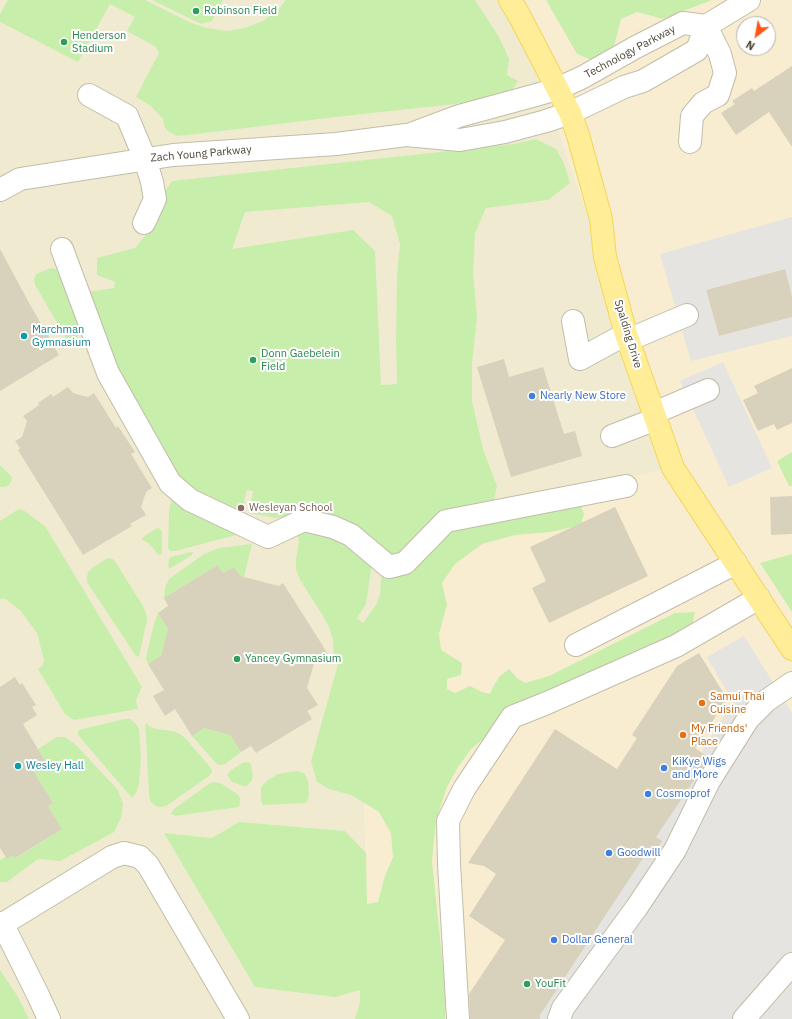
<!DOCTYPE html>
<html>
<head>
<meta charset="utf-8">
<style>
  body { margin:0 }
  #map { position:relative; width:792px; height:1019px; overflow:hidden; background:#f5f3e8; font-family:"IBM Plex Sans",sans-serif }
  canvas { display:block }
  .north { position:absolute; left:736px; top:16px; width:40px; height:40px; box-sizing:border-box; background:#fff; border:1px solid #b7b4ae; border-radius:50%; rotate:211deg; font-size:11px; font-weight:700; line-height:16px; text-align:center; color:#4a4435 }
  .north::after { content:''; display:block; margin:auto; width:14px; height:18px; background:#ff5515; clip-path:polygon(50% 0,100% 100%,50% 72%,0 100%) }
</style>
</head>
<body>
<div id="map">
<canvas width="792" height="1019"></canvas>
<div class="north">N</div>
</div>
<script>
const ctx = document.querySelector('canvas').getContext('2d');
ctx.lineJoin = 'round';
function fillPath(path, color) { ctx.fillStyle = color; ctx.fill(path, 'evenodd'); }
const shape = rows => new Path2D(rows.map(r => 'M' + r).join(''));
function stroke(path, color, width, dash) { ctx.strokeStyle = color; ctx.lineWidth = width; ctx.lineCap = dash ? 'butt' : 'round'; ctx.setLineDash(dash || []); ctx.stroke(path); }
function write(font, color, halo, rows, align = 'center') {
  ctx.font = font + ' "IBM Plex Sans",sans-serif'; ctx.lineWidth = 4; ctx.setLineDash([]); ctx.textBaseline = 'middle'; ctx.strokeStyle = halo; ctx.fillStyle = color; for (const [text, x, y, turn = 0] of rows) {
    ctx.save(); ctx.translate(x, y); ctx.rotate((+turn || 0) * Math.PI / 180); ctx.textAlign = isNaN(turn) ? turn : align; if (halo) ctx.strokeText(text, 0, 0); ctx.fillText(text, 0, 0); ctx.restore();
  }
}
const commercial = shape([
  [487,0,792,0,792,1019,370,1019,361,692],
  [744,24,768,24,768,48,744,48]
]);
const education = shape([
  [0,0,510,0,519,15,673,468,472,511,361,692,370,1019,0,1019]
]);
const green = shape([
  [8,0,145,0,189,22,206,28,227,31,245,28,263,21,279,9,286,0,475,0,499,37,509,59,507,75,518,81,513,89,504,96,490,100,336,117,188,135,177,136,169,132,164,126,163,119,151,106,136,97,159,53,156,47,127,31,135,17,110,4,78,62,0,22,0,14],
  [152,0,223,0,212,21,201,24],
  [546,0,712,0,663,19,637,12,621,19,614,47,594,61,577,54],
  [536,139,556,149,564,163,570,183,548,200,486,208,475,233,473,273,477,317,472,363,472,401,483,449,497,486,493,506,412,548,394,556,387,557,300,515,276,518,249,513,253,491,247,490,242,510,202,499,184,486,114,369,87,292,114,288,115,282,97,275,97,258,135,248,155,224,164,193,172,181,513,144],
  [369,202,392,216,400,244,397,274,396,341,397,384,381,385,375,251,353,230,232,249,245,212],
  [51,268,56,269,62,276,81,330,77,339,73,344,70,344,67,340,35,285,34,279,36,274],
  [792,452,792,486,789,486,777,461],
  [0,465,12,477,11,482,9,485,4,487,0,487],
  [172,499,248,532,175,551,170,551,168,548,169,513,170,506],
  [579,501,584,514,581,525,551,532,515,535,482,544,455,564,442,583,447,605,439,634,441,650,462,663,461,675,447,679,447,689,455,693,470,686,482,692,490,694,493,687,499,677,509,669,517,678,525,683,549,676,675,613,695,612,693,622,663,645,498,727,471,749,458,767,447,787,436,820,432,861,445,986,445,1019,355,1019,360,1002,360,990,335,997,255,987,164,833,212,838,239,822,345,831,366,853,367,904,378,902,385,876,393,857,391,833,379,812,351,795,329,789,317,782,311,761,338,664,334,661,333,640,329,627,320,611,300,580,296,570,296,560,299,541,297,533,304,525,341,538,372,563,366,604,357,618,363,623,376,605,380,595,381,580,384,572,447,526],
  [19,509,23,510,45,526,142,687,139,693,136,701,138,709,74,720,70,718,65,714,38,669,43,665,44,660,37,633,21,611,6,599,0,599,0,521],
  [157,528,160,529,162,532,162,553,160,555,157,554,154,549,148,543,143,540,142,539,143,537],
  [252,544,244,577,239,576,234,567,223,573,218,565,164,598,165,588,169,579,204,554,219,548],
  [191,552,193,552,192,555,171,568,169,568,168,566,169,559,171,557],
  [792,554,792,612,760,563],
  [108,558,113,559,116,563,143,606,146,613,147,619,139,657,136,656,87,582,87,577,88,572,92,568],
  [158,613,168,629,161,656,148,664,146,658,154,624],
  [124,719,130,719,136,724,139,729,141,757,139,784,136,793,132,798,78,735,78,732,79,730],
  [147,723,149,726,156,729,172,731,180,734,186,739,211,768,212,772,209,776,166,806,160,807,156,806,153,804,150,800,149,794,146,736,145,725],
  [204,728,230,735,241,752,225,764,219,765,216,763,192,736],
  [57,737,65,737,76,745,118,790,123,804,121,818,114,832,60,861,38,859,7,882,0,882,0,860,6,857,7,859,13,855,16,858,62,829,48,806,53,803,38,779,27,772,45,761,38,749],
  [247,762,251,764,253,778,250,783,247,786,243,786,232,782,227,775,230,771,242,763],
  [297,771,304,773,308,781,309,796,308,800,305,803,263,805,261,801,261,787,268,780,278,774],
  [215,782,222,784,236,793,240,798,240,803,239,807,175,816,171,814,174,809,210,783],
  [0,970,18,997,29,1019,0,1019]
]);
const parking = shape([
  [792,217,792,296,784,269,706,290,719,336,792,317,792,336,691,361,660,254],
  [723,362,772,468,729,487,680,381],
  [744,636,792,713,792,1019,535,1019,644,842,733,702,707,657]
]);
const building = shape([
  [792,66,792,147,769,112,736,135,721,113,735,104,732,101,752,88,754,91],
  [0,249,28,301,59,355,0,391],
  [785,269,792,296,792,317,719,336,706,290],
  [504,359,509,377,543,367,564,434,575,431,582,456,511,477,477,367],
  [792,368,792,423,777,430,774,424,758,431,743,400,758,393,754,386],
  [68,387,73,393,88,397,94,393,116,428,118,426,135,452,131,454,152,488,146,492,141,507,146,515,130,524,132,526,83,555,18,450,20,448,15,441,22,437,27,421,23,416,39,405,38,403,51,394,53,397],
  [792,496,792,534,771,535,770,497],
  [615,507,648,576,549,623,532,588,546,581,530,547],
  [218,565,223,573,234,567,240,576,279,586,283,583,328,654,314,663,307,688,318,705,307,711,312,719,256,753,251,746,241,752,230,735,204,728,192,736,175,709,165,716,153,696,164,690,148,664,161,656,168,629,158,613,168,606,164,598],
  [699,653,727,699,695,748,709,758,656,837,662,841,655,853,649,849,540,1015,540,1019,470,1019,469,994,505,940,469,916,496,874,484,866,468,863,555,729,617,769,637,738,632,735,677,666],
  [15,677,20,685,22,683,36,705,32,707,37,715,23,724,45,761,32,769,53,803,48,806,62,829,15,858,13,855,7,859,0,848,0,687]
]);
const minor = shape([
  [706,26,749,0],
  [89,95,127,116,145,159,152,182,155,199,144,223],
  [411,134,459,116,536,95,557,89,583,77,636,47,683,23,706,26],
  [690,142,692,116,703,103,718,95,725,73,720,54,706,26],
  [0,190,20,179,173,155,336,144,406,135,460,140,505,132,546,121,570,113,624,87,643,81,697,50,706,26],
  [62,249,108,373,170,483,190,500,268,537,304,520,333,527,351,535,389,567,405,563,446,521,626,486],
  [573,321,580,359,626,334],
  [628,340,687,315],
  [654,413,708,390],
  [612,436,656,419],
  [576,645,736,563],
  [0,923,4,927,38,995,49,1019],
  [1,925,112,857,124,853,140,857,148,865,238,1019],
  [458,1019,449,864,448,821,464,789,512,717,547,703,676,646,759,598],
  [559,1019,563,1008,637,907,675,850,709,781,748,719,766,701,792,683],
  [744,1019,792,964]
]);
const major = shape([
  [510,0,519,15,570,113,578,135,601,219,605,257,626,334,673,468,792,649]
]);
const markers = [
  [196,11,4,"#2e9e5b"],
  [64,42,4,"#2e9e5b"],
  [24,336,4,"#0f9aa8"],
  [253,360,4,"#2e9e5b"],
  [532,396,4,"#3f7fe0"],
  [241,508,4,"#8d6e63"],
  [237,659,4,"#2e9e5b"],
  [702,703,4,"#e8710a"],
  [683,735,4,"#e8710a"],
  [18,766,4,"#0f9aa8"],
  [664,768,4,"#3f7fe0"],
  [648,794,4,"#3f7fe0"],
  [609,853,4,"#3f7fe0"],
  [554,940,4,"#3f7fe0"],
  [527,984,4,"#2e9e5b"]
];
const leisureNames = [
  ["Robinson Field",204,11],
  ["Henderson",72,36],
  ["Stadium",72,49],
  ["Donn Gaebelein",261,354],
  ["Field",261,367],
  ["Yancey Gymnasium",245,659],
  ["YouFit",535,984]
];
const streetNames = [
  ["Technology Parkway",630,52,-28],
  ["Zach Young Parkway",201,154,-5],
  ["Spalding Drive",628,334,73]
];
const cultureNames = [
  ["Marchman",32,330],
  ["Gymnasium",32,343],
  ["Wesley Hall",26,766]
];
const shopNames = [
  ["Nearly New Store",540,396],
  ["KiKye Wigs",672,762],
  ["and More",672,775],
  ["Cosmoprof",656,794],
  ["Goodwill",617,853],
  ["Dollar General",562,940]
];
const educationNames = [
  ["Wesleyan School",249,508]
];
const foodNames = [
  ["Samui Thai",710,697],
  ["Cuisine",710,710],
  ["My Friends'",691,729],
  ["Place",691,742]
];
fillPath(commercial, '#f9edd1');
fillPath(education, '#f0ebd0');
fillPath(green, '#c8eeac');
fillPath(parking, '#e6e4e0');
fillPath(building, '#d8d1bc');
stroke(minor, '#c2bda9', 24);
stroke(major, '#f1d65a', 24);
stroke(minor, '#fff', 22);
stroke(major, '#ffee97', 22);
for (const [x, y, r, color] of markers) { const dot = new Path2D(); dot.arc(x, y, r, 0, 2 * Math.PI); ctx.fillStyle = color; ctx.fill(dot); stroke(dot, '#fff', 1.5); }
write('11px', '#27864d', '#fff', leisureNames, 'left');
write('11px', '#4a4435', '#fff', streetNames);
write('11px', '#0d838f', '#fff', cultureNames, 'left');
write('11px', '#366cbe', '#fff', shopNames, 'left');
write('11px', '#785e54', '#fff', educationNames, 'left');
write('11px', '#c56008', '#fff', foodNames, 'left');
</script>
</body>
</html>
